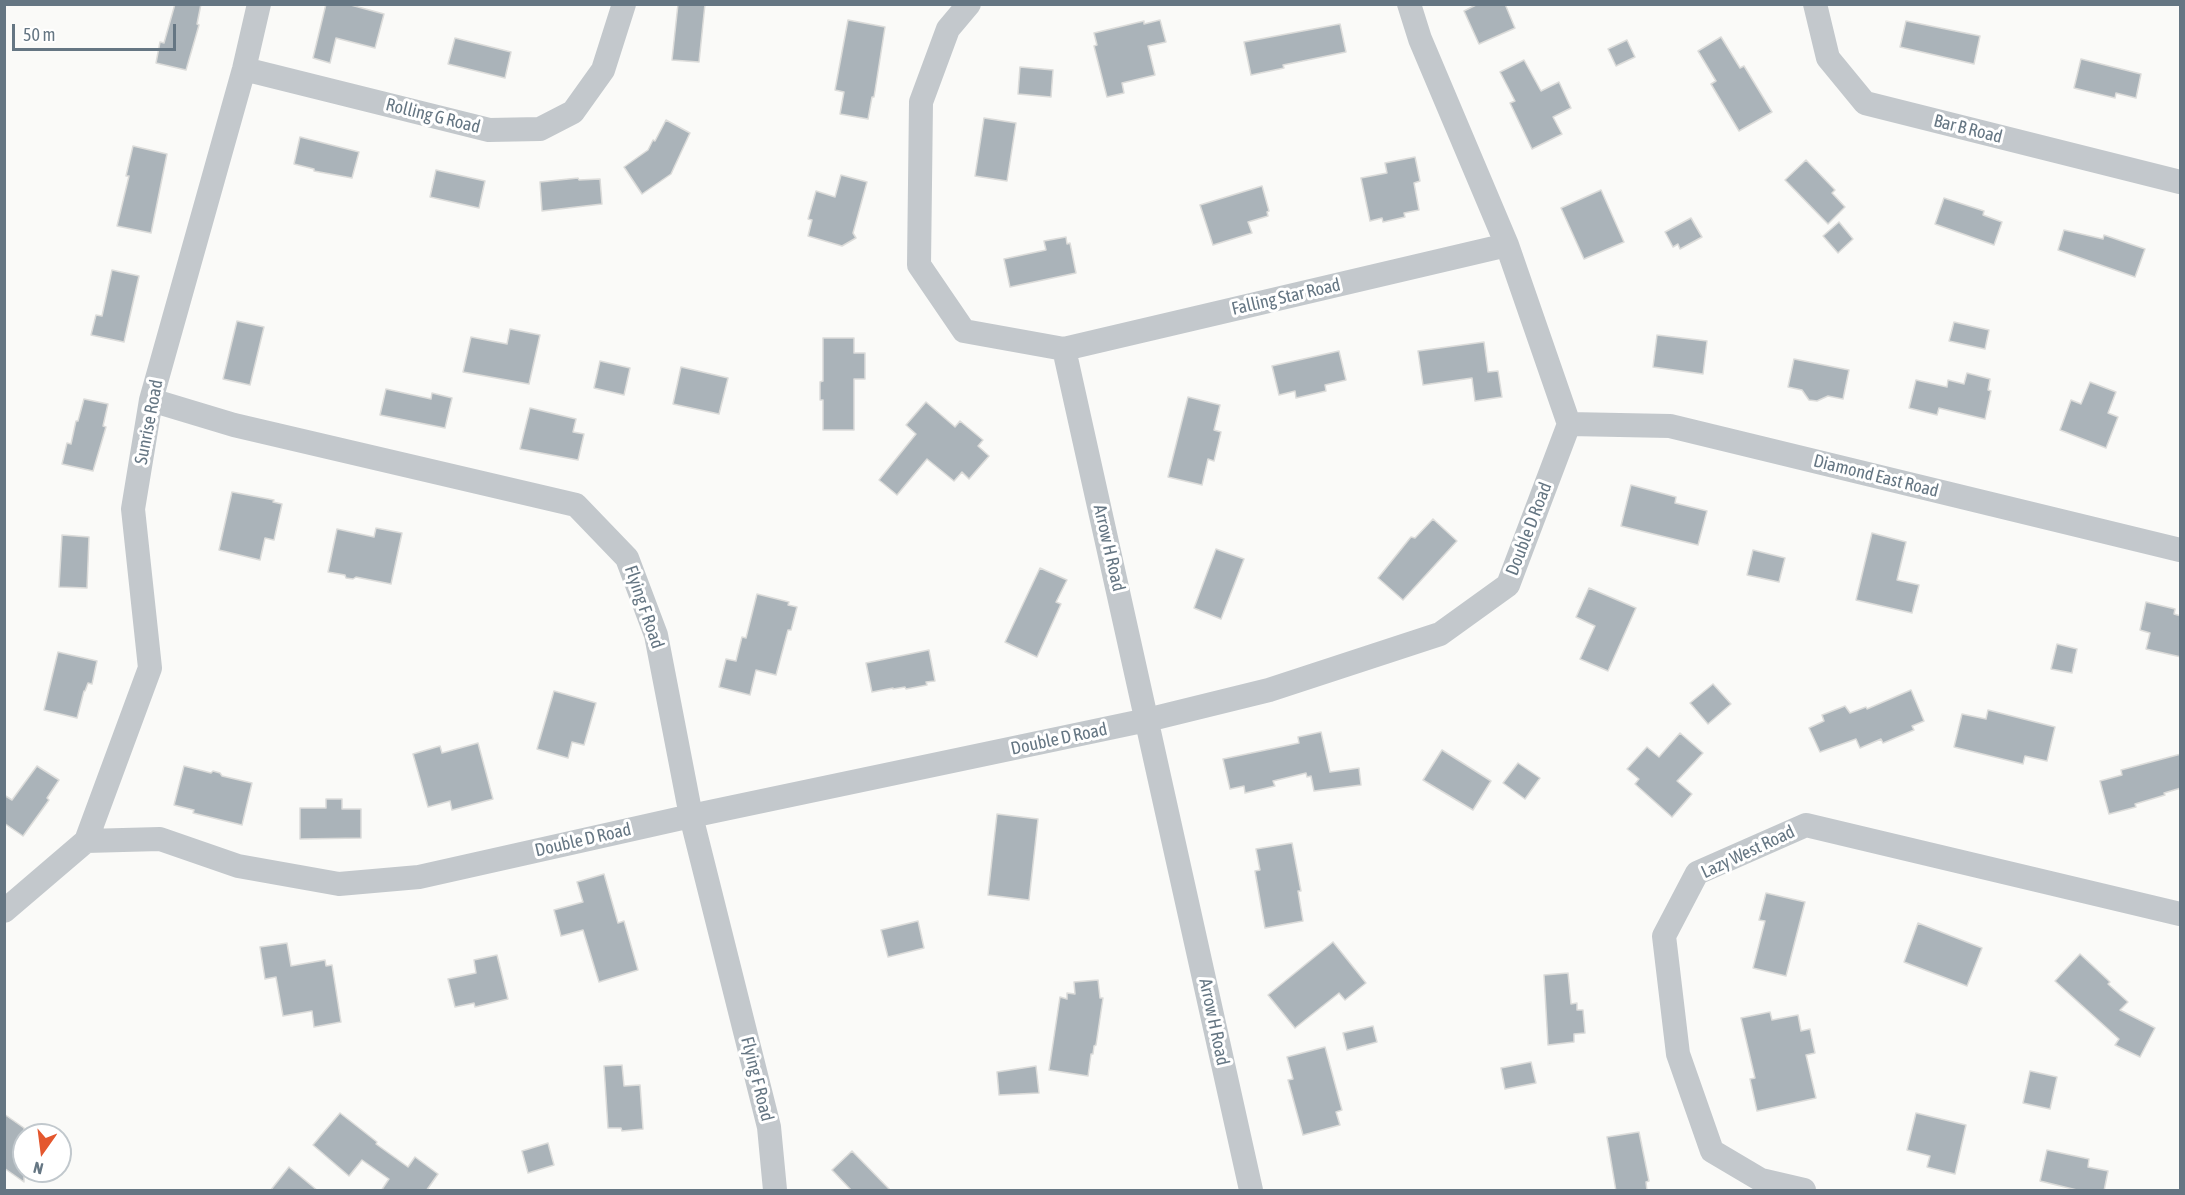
<!DOCTYPE html>
<html>
<head>
<meta charset="utf-8">
<style>
  body { margin:0 }
  #map { position:relative; width:2185px; height:1195px; overflow:hidden; background:#fafaf8; font-family:"Asap Condensed",sans-serif }
  canvas { display:block }
  .frame { position:absolute; inset:0; border:6px solid #657683; pointer-events:none }
  .north { position:absolute; left:12px; top:1123px; width:60px; height:60px; box-sizing:border-box; background:#fff; border:2px solid #c1c8cd; border-radius:50%; rotate:194deg; font-size:16px; font-weight:700; line-height:24px; text-align:center; color:#657683 }
  .north::after { content:''; display:block; margin:auto; width:21px; height:27px; background:#e4572e; clip-path:polygon(50% 0,100% 100%,50% 72%,0 100%) }
  .scale { position:absolute; left:12px; top:24px; width:164px; height:27px; box-sizing:border-box; border:3px solid #657683; border-top:0; padding-left:8px; font-size:18px; line-height:21px; white-space:nowrap; color:#657683; -webkit-text-stroke:4px #fff; paint-order:stroke }
</style>
</head>
<body>
<div id="map">
<canvas width="2185" height="1195"></canvas>
<div class="frame"></div>
<div class="north">N</div>
<div class="scale">50 m</div>
</div>
<script>
const ctx = document.querySelector('canvas').getContext('2d');
ctx.lineJoin = 'round';
function fillPath(path, color) { ctx.fillStyle = color; ctx.fill(path, 'evenodd'); }
const shape = rows => new Path2D(rows.map(r => 'M' + r).join(''));
function stroke(path, color, width, dash) { ctx.strokeStyle = color; ctx.lineWidth = width; ctx.lineCap = dash ? 'butt' : 'round'; ctx.setLineDash(dash || []); ctx.stroke(path); }
function write(font, color, halo, rows, align = 'center') {
  ctx.font = font + ' "Asap Condensed",sans-serif'; ctx.lineWidth = 6; ctx.setLineDash([]); ctx.textBaseline = 'middle'; ctx.strokeStyle = halo; ctx.fillStyle = color; for (const [text, x, y, turn = 0] of rows) {
    ctx.save(); ctx.translate(x, y); ctx.rotate((+turn || 0) * Math.PI / 180); ctx.textAlign = isNaN(turn) ? turn : align; if (halo) ctx.strokeText(text, 0, 0); ctx.fillText(text, 0, 0); ctx.restore();
  }
}
const building = shape([
  [175,4,201,4,197,24,199,25,186,70,156,63,160,42,164,43,175,4],
  [326,4,347,4,384,14,375,48,336,38,330,63,313,58,326,4],
  [678,4,705,4,699,62,672,60,678,4],
  [1478,4,1505,4,1515,28,1479,44,1464,11,1478,4],
  [848,20,885,27,874,97,872,97,868,119,840,114,844,92,835,90,848,20],
  [1160,20,1166,42,1148,46,1155,75,1122,83,1124,93,1107,97,1094,46,1097,45,1094,33,1144,21,1144,24,1160,20],
  [1906,21,1980,36,1974,64,1900,47,1906,21],
  [1340,24,1346,52,1283,65,1284,68,1251,75,1244,42,1340,24],
  [1721,37,1740,68,1744,66,1772,112,1739,131,1711,84,1716,81,1698,51,1721,37],
  [455,38,511,52,505,78,448,64,455,38],
  [1627,40,1635,57,1616,66,1608,49,1627,40],
  [2081,59,2141,74,2136,98,2116,93,2115,98,2074,88,2081,59],
  [1524,60,1541,91,1559,82,1571,108,1553,117,1562,134,1532,149,1510,103,1515,101,1500,72,1524,60],
  [1020,67,1053,70,1051,97,1018,94,1020,67],
  [984,118,1016,123,1007,181,975,176,984,118],
  [666,120,690,133,671,174,642,194,624,167,648,150,653,140,655,141,666,120],
  [300,137,359,152,352,178,314,171,314,169,294,164,300,137],
  [133,146,167,154,151,233,117,226,129,176,126,176,133,146],
  [1415,157,1420,181,1414,183,1419,210,1404,213,1405,217,1383,222,1382,218,1370,221,1361,178,1387,173,1385,163,1415,157],
  [1806,160,1835,190,1832,193,1845,207,1828,224,1785,180,1806,160],
  [436,170,485,181,479,208,430,197,436,170],
  [841,175,867,182,853,233,856,238,842,246,808,236,812,220,808,219,816,191,835,197,841,175],
  [578,178,579,180,600,179,602,204,542,211,540,182,578,178],
  [1262,186,1269,211,1267,212,1268,216,1248,222,1252,233,1213,245,1200,205,1262,186],
  [1601,190,1624,242,1584,259,1561,208,1601,190],
  [1944,198,1984,211,1983,215,2002,222,1994,245,1935,224,1944,198],
  [1691,218,1702,237,1680,249,1678,244,1673,247,1665,232,1691,218],
  [1839,222,1853,239,1838,253,1823,236,1839,222],
  [2064,230,2103,239,2104,235,2145,249,2135,277,2058,250,2064,230],
  [1066,237,1067,244,1070,243,1076,273,1010,287,1004,259,1046,250,1044,241,1066,237],
  [112,270,139,276,124,342,91,335,96,315,102,316,112,270],
  [237,321,264,327,250,385,223,379,237,321],
  [1954,322,1989,330,1985,349,1949,341,1954,322],
  [510,329,540,335,529,384,463,372,471,337,507,344,510,329],
  [1657,335,1707,341,1703,374,1653,367,1657,335],
  [823,338,854,338,854,353,865,353,865,379,854,379,854,430,823,430,823,400,820,400,820,382,823,381,823,338],
  [1484,342,1488,372,1498,371,1502,397,1475,401,1472,378,1423,385,1418,351,1484,342],
  [1339,351,1346,380,1325,385,1326,391,1296,398,1295,391,1279,395,1272,366,1339,351],
  [1794,359,1849,370,1843,399,1828,396,1817,401,1809,400,1802,390,1788,387,1794,359],
  [600,361,630,368,624,395,594,388,600,361],
  [681,367,728,378,719,414,673,404,681,367],
  [1967,373,1990,379,1988,390,1991,391,1985,419,1939,408,1937,415,1909,408,1916,380,1947,387,1948,380,1964,384,1967,373],
  [2090,382,2116,392,2108,413,2118,417,2106,448,2060,430,2071,400,2081,404,2090,382],
  [386,389,431,399,432,393,452,398,445,428,380,415,386,389],
  [1188,397,1220,405,1214,430,1221,432,1214,461,1208,459,1202,485,1168,477,1188,397],
  [84,399,108,404,103,426,106,427,93,471,62,464,67,443,71,444,76,421,78,421,84,399],
  [926,402,955,427,960,421,983,440,978,446,989,456,969,479,962,472,954,481,927,459,897,495,879,480,916,434,906,425,926,402],
  [530,408,576,419,573,432,584,434,578,460,520,449,530,408],
  [1631,485,1676,497,1675,503,1707,511,1698,545,1621,526,1631,485],
  [232,492,274,500,273,502,282,504,274,540,265,538,260,560,219,550,232,492],
  [1433,519,1457,541,1403,600,1378,578,1411,537,1415,538,1433,519],
  [376,528,402,533,391,584,356,577,353,579,346,578,345,575,328,572,337,529,374,537,376,528],
  [1872,533,1906,542,1897,580,1919,585,1912,613,1856,600,1872,533],
  [62,535,89,537,87,588,59,587,62,535],
  [1216,549,1244,559,1221,619,1194,608,1216,549],
  [1753,550,1785,558,1779,582,1747,575,1753,550],
  [1040,568,1067,580,1056,602,1061,604,1037,657,1005,642,1040,568],
  [1589,588,1636,608,1608,671,1580,659,1595,626,1576,617,1589,588],
  [757,594,789,602,788,605,797,607,791,630,788,630,776,675,756,670,750,695,719,687,726,659,736,661,742,637,746,638,757,594],
  [2146,602,2175,609,2174,614,2181,616,2181,657,2146,649,2150,633,2140,630,2146,602],
  [2057,644,2077,649,2072,673,2051,669,2057,644],
  [929,650,935,681,926,682,927,685,906,689,905,687,893,689,893,688,872,692,866,663,929,650],
  [58,652,97,661,92,684,88,683,85,691,84,691,77,718,44,710,58,652],
  [1713,684,1731,704,1708,724,1690,703,1713,684],
  [1911,690,1924,721,1912,726,1914,730,1883,743,1881,739,1860,748,1856,739,1820,752,1809,728,1824,721,1822,715,1845,706,1850,713,1866,707,1867,709,1911,690],
  [554,691,596,703,584,745,572,742,568,758,537,749,554,691],
  [1988,710,2055,727,2047,761,2025,756,2023,764,1954,747,1962,714,1986,719,1988,710],
  [1321,732,1330,772,1359,768,1361,785,1314,791,1311,776,1307,777,1306,773,1273,781,1275,786,1245,793,1244,786,1230,789,1223,759,1299,743,1298,737,1321,732],
  [1680,733,1703,753,1677,781,1692,794,1672,817,1635,784,1639,779,1627,769,1647,747,1659,757,1680,733],
  [478,743,493,799,452,810,450,801,428,807,413,754,440,746,442,753,478,743],
  [1442,750,1491,781,1473,810,1423,780,1442,750],
  [2181,754,2181,788,2164,793,2165,795,2135,804,2136,807,2109,814,2100,781,2122,775,2121,770,2181,754],
  [1518,763,1540,778,1525,799,1503,783,1518,763],
  [37,766,59,780,47,798,49,800,23,836,4,823,4,795,12,800,37,766],
  [184,766,211,773,213,771,220,773,222,776,252,783,242,825,193,813,194,810,174,805,184,766],
  [326,799,342,799,342,809,361,809,361,838,300,839,300,808,326,808,326,799],
  [997,814,1038,819,1029,900,988,895,997,814],
  [1292,843,1301,891,1298,891,1303,921,1265,928,1255,871,1260,870,1256,849,1292,843],
  [604,874,618,923,624,921,638,970,599,982,583,930,561,936,554,910,583,902,577,882,604,874],
  [1766,893,1805,902,1786,976,1753,968,1765,921,1759,920,1766,893],
  [918,921,924,948,888,957,881,930,918,921],
  [1918,923,1982,948,1967,986,1904,962,1918,923],
  [1333,942,1366,983,1345,1000,1339,993,1295,1028,1268,995,1333,942],
  [287,943,291,966,325,960,326,966,332,965,341,1022,314,1027,312,1011,283,1016,276,977,265,979,260,947,287,943],
  [2080,954,2110,982,2108,984,2128,1002,2120,1010,2155,1028,2140,1057,2115,1045,2119,1039,2055,981,2080,954],
  [497,955,508,999,475,1007,474,1003,455,1007,448,979,476,973,474,960,497,955],
  [1568,973,1571,1004,1577,1003,1577,1010,1583,1010,1585,1033,1574,1034,1574,1042,1548,1045,1544,975,1568,973],
  [1098,980,1100,998,1103,998,1096,1045,1094,1046,1093,1054,1091,1054,1088,1076,1049,1070,1060,997,1067,999,1067,993,1075,994,1074,982,1098,980],
  [1770,1012,1772,1020,1798,1015,1801,1031,1810,1029,1815,1053,1806,1055,1816,1098,1757,1111,1750,1079,1755,1078,1741,1018,1770,1012],
  [1373,1026,1377,1042,1347,1050,1343,1033,1373,1026],
  [1325,1047,1342,1110,1336,1112,1340,1125,1303,1135,1288,1080,1293,1079,1287,1057,1325,1047],
  [1531,1062,1536,1083,1505,1089,1501,1068,1531,1062],
  [622,1065,624,1086,640,1085,643,1129,622,1131,621,1128,608,1128,604,1066,622,1065],
  [1036,1066,1039,1093,999,1095,997,1072,1036,1066],
  [2030,1071,2057,1077,2050,1109,2023,1103,2030,1071],
  [340,1113,377,1142,376,1144,408,1167,415,1157,438,1174,426,1191,381,1191,389,1179,362,1160,349,1176,313,1145,340,1113],
  [1916,1113,1966,1125,1955,1174,1927,1167,1930,1156,1907,1150,1916,1113],
  [4,1114,24,1128,24,1182,4,1168,4,1114],
  [1639,1132,1649,1181,1646,1182,1647,1191,1616,1191,1607,1137,1639,1132],
  [548,1143,554,1165,528,1173,522,1151,548,1143],
  [2047,1150,2089,1159,2088,1167,2108,1171,2104,1191,2081,1191,2040,1181,2047,1150],
  [852,1151,891,1191,852,1191,832,1170,852,1151],
  [289,1167,318,1191,270,1191,289,1167]
]);
const street = shape([
  [969,4,948,29,921,102,919,265,964,331,1064,349,1251,1190],
  [1815,4,1828,58,1865,103,2180,182],
  [244,69,489,130,540,129,573,112,603,70,624,4],
  [1064,349,1507,245],
  [151,400,234,425,576,505,627,558,656,635,691,816,769,1127,775,1190],
  [1569,424,1670,426,2180,550],
  [86,841,150,668,133,509,151,400,244,69,259,4],
  [4,911,86,841,160,839,238,866,339,884,419,877,691,816,1147,720,1269,690,1440,634,1508,585,1569,424,1507,245,1420,39,1409,4],
  [1804,1190,1761,1180,1712,1151,1678,1054,1664,936,1697,873,1806,825,2180,914]
]);
const streetNames = [
  ["Rolling G Road",433,116,14],
  ["Bar B Road",1968,129,14],
  ["Falling Star Road",1286,297,-13],
  ["Sunrise Road",149,422,-79],
  ["Diamond East Road",1876,476,14],
  ["Double D Road",1529,529,-69],
  ["Arrow H Road",1109,548,77],
  ["Flying F Road",644,607,71],
  ["Double D Road",1059,739,-12],
  ["Double D Road",583,840,-13],
  ["Lazy West Road",1748,852,-25],
  ["Arrow H Road",1214,1022,78],
  ["Flying F Road",757,1079,76]
];
fillPath(building, '#aab3b9');
stroke(building, '#dcdcda', 1.5);
stroke(street, '#c3c8cc', 24);
write('18px', '#657683', '#fff', streetNames);
</script>
</body>
</html>
